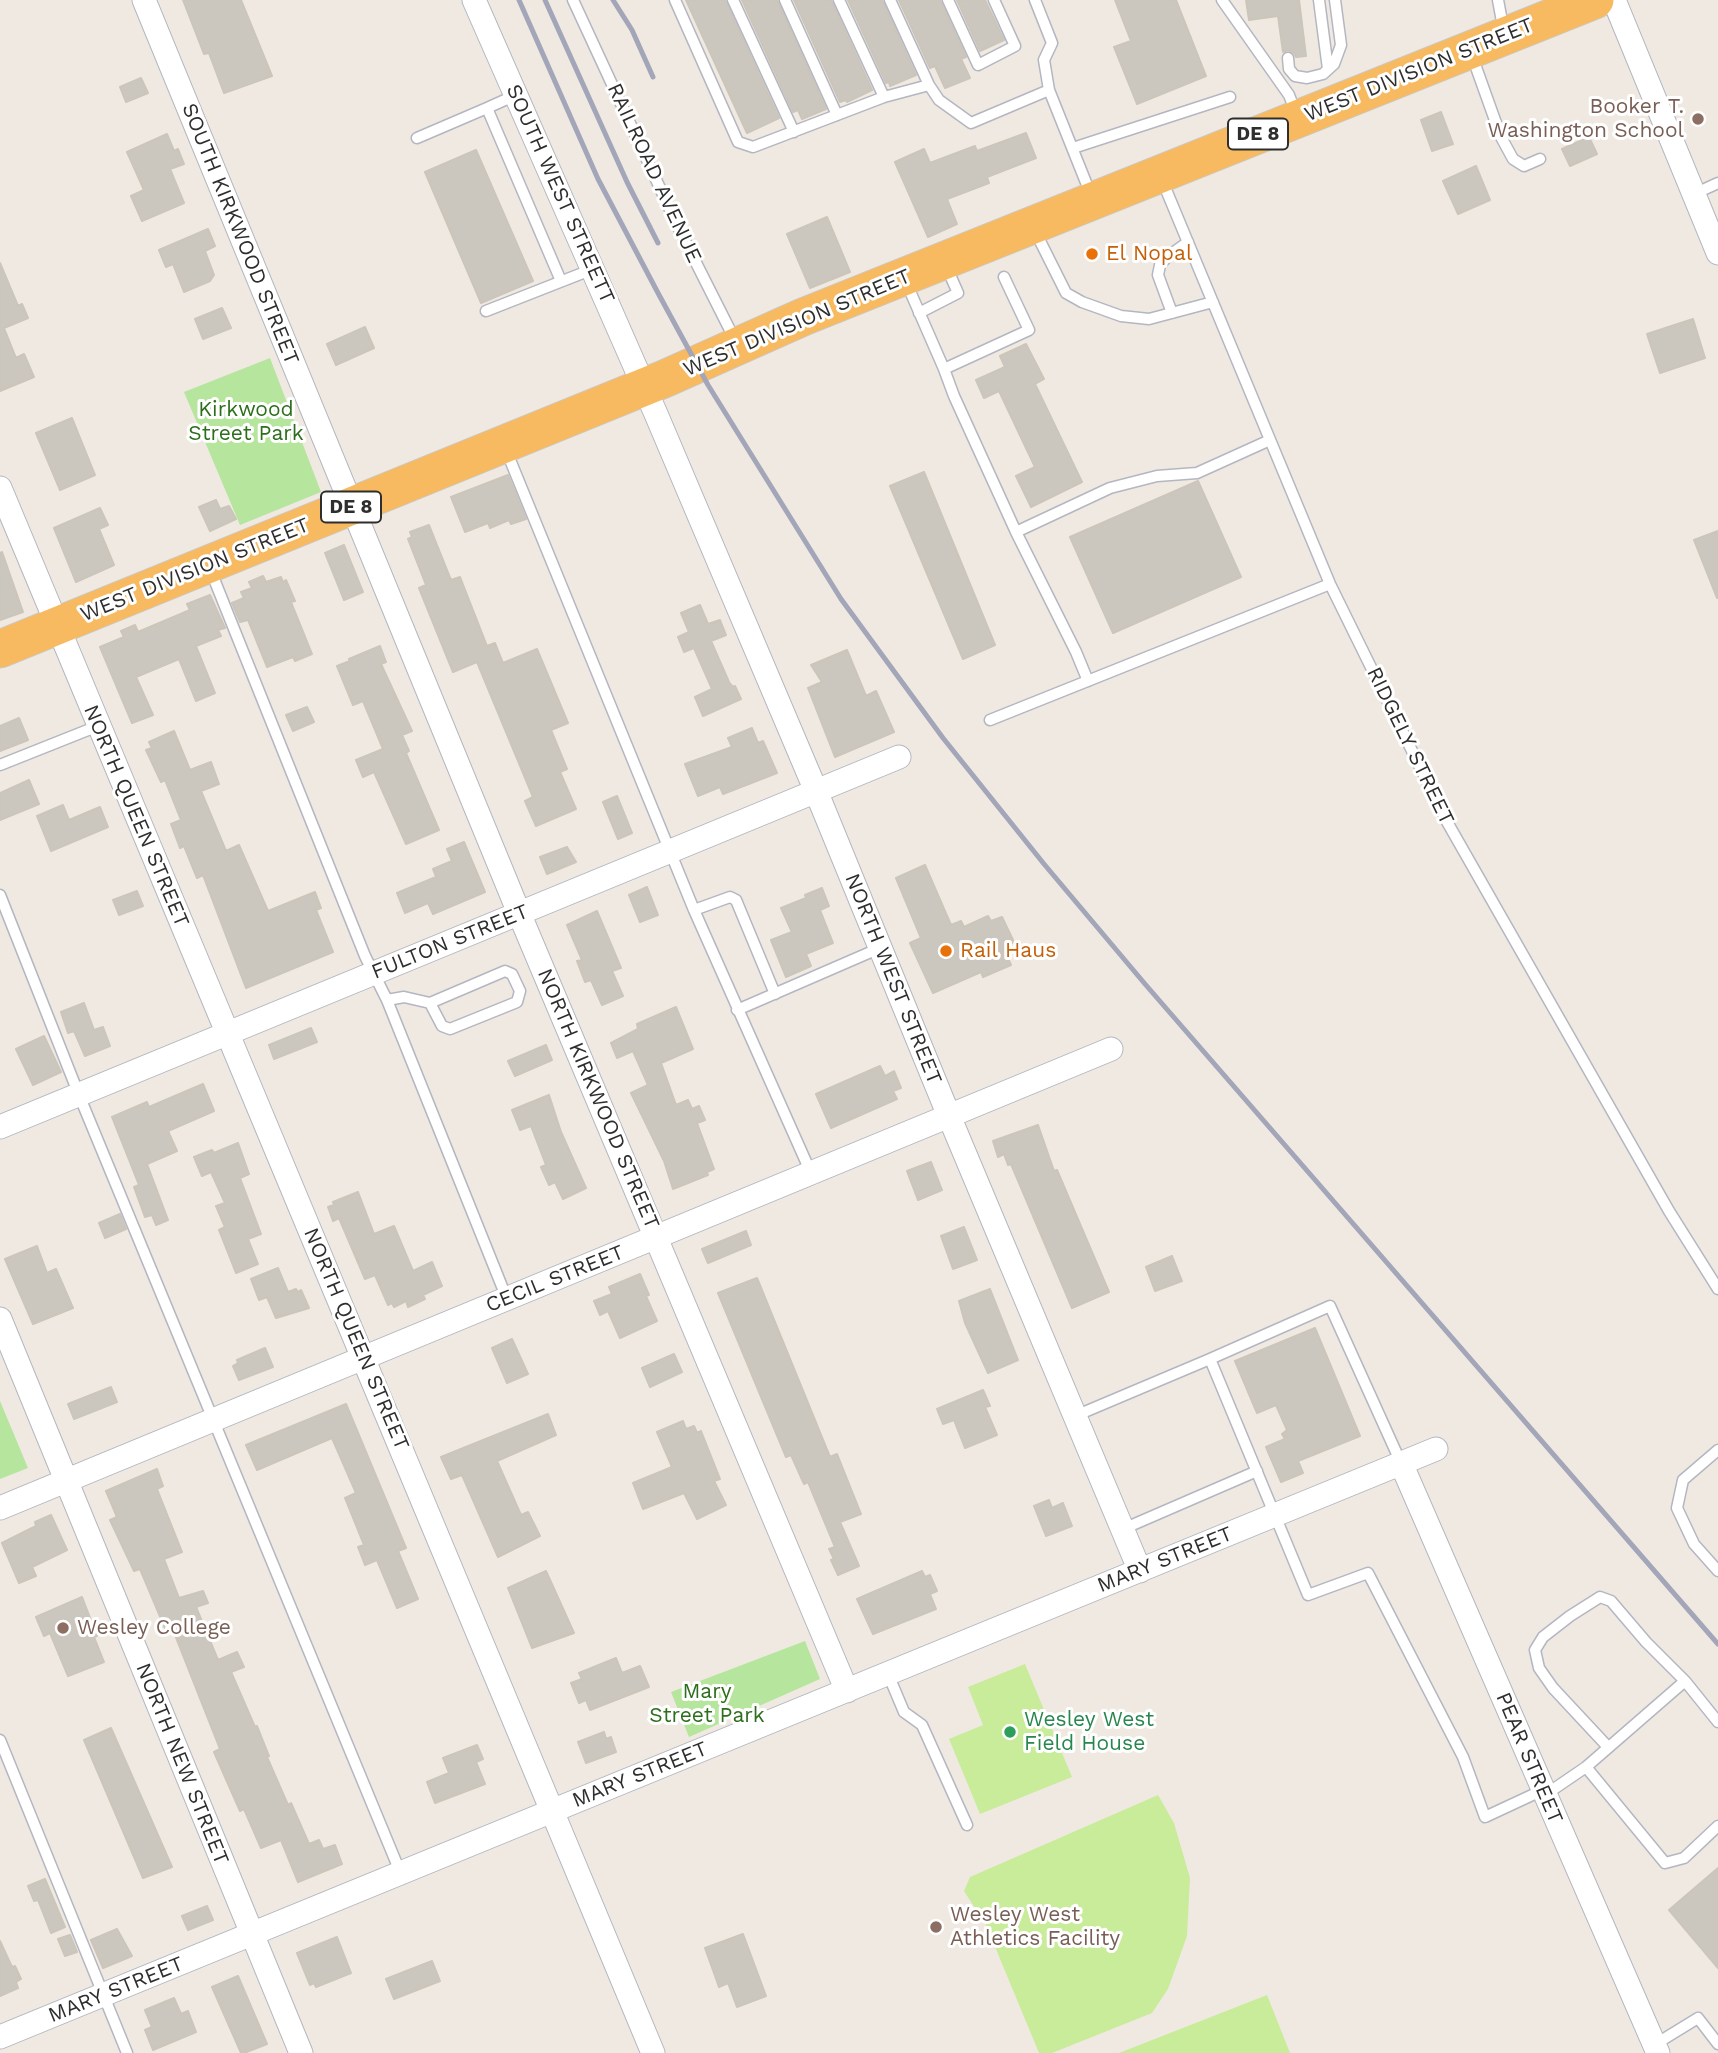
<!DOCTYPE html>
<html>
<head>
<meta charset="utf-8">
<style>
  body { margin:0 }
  canvas { display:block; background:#efe9e1 }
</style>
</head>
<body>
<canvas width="1718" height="2053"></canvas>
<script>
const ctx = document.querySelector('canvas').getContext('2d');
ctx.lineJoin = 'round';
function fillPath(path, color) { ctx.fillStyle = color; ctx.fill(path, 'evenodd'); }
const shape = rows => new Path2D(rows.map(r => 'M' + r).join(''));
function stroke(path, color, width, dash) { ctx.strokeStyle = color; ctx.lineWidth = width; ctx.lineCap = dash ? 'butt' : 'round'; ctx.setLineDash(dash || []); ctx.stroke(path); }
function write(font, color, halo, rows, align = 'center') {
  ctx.font = font + ' "Work Sans",sans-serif'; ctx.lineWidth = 6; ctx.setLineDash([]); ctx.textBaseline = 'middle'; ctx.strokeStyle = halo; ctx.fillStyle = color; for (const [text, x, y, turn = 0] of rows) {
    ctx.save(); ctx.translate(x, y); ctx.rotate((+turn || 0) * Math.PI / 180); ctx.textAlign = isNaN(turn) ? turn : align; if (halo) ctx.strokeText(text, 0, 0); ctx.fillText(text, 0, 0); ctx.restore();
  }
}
const green = shape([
  [270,358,321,492,240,525,184,392],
  [0,1401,28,1468,0,1479],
  [805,1641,820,1679,689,1737,671,1692]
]);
const pitch = shape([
  [1025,1664,1072,1777,980,1814,949,1739,983,1725,968,1687],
  [1158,1795,1174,1823,1190,1878,1187,1936,1168,1989,1152,2013,1052,2053,1039,2053,986,1925,964,1891,970,1877],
  [1267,1995,1290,2053,1119,2053]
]);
const building = shape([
  [183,0,241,0,272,76,224,93,209,53,204,54,183,0],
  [686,0,725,0,779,118,747,133,686,0],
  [742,0,777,0,826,109,802,119,798,110,793,112,742,0],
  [794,0,831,0,872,90,847,102,846,100,840,102,794,0],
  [848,0,882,0,916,75,890,86,889,82,886,83,848,0],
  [899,0,940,0,966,57,961,59,970,78,945,88,935,66,930,68,899,0],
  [957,0,985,0,1004,40,980,51,957,0],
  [1115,0,1176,0,1206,76,1137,104,1114,47,1131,41,1115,0],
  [1246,0,1299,0,1306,56,1296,57,1294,53,1288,50,1283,52,1278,16,1249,20,1246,0],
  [141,78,148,93,126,102,120,87,141,78],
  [1441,112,1453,144,1432,151,1421,120,1441,112],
  [1026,133,1036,158,987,177,989,183,947,199,957,224,928,237,895,162,924,149,930,163,975,146,977,151,1026,133],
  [167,134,174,151,178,149,184,164,170,169,184,203,142,221,131,196,144,190,127,152,167,134],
  [1589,137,1597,154,1570,166,1562,149,1589,137],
  [476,150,533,281,481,303,425,172,476,150],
  [1476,166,1490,200,1458,214,1443,181,1476,166],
  [827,217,850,272,810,288,787,234,827,217],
  [208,229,215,246,205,251,214,275,210,281,184,292,173,264,166,267,159,250,208,229],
  [0,263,18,306,22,304,28,318,4,328,16,358,24,354,34,377,0,391,0,263],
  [222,308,231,328,203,339,195,319,222,308],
  [1693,319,1705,358,1660,373,1647,334,1693,319],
  [365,327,374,348,336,365,327,344,365,327],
  [1026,344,1044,379,1035,384,1082,482,1031,507,1016,476,1035,467,999,391,984,398,976,380,1005,367,1000,356,1026,344],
  [72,418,95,475,60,490,36,433,72,418],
  [924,472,995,645,963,659,890,486,924,472],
  [508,475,526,519,511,524,509,520,490,528,488,523,465,532,451,497,508,475],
  [1198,481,1241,577,1113,633,1070,537,1198,481],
  [216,500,220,509,229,506,236,519,210,531,199,507,216,500],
  [100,508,108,525,99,529,114,565,76,582,54,528,100,508],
  [429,525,451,580,460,577,487,646,495,643,503,663,537,649,568,723,551,730,567,769,560,772,576,809,536,826,525,801,533,797,477,662,453,672,419,588,426,585,408,539,412,537,410,532,429,525],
  [1718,531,1718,598,1717,598,1694,540,1718,531],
  [344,545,363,592,344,600,325,553,344,545],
  [2,552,23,612,0,620,0,553,2,552],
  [263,576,266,582,281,577,283,582,286,580,295,601,291,602,312,654,295,661,293,657,267,667,248,620,240,622,232,603,244,598,241,592,252,588,249,582,263,576],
  [210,595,225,628,218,630,221,636,196,646,215,693,196,701,179,659,136,677,153,715,132,723,100,647,124,637,121,631,135,625,138,632,190,610,187,604,210,595],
  [700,605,708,624,720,620,726,635,711,641,729,682,733,687,735,686,741,699,703,716,695,697,712,689,694,648,684,652,678,637,689,632,681,613,700,605],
  [380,646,386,662,381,664,412,731,402,735,409,751,406,753,439,830,406,844,374,772,363,777,356,760,383,749,363,701,353,705,337,666,350,661,349,659,380,646],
  [847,650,866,696,876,691,894,732,835,757,808,688,822,682,811,665,847,650],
  [307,707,314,722,293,731,286,715,307,707],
  [19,718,28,740,0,751,0,726,19,718],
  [752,728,758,743,763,741,777,773,723,794,720,787,698,796,685,764,732,747,728,738,752,728],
  [174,731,190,770,211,762,219,784,201,791,226,851,239,845,268,911,315,892,321,908,316,910,333,952,246,988,203,875,197,878,184,846,180,848,171,824,181,820,165,780,161,782,146,750,152,748,149,742,174,731],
  [29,780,39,804,0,820,0,793,29,780],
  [617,796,632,833,618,839,603,802,617,796],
  [63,805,69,820,100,807,108,827,51,851,37,816,63,805],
  [464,842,485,892,433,914,428,903,405,913,397,893,436,877,433,869,452,861,447,849,464,842],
  [567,847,576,862,547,874,540,857,567,847],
  [925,865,951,925,961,921,964,927,988,916,991,921,1002,917,1014,942,1003,947,1011,965,983,977,981,972,933,993,910,943,921,938,896,878,925,865],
  [647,887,658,915,640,922,629,895,647,887],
  [822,888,829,906,820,910,833,943,806,954,811,966,786,977,771,940,792,932,781,908,806,898,805,895,822,888],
  [137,891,143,906,119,915,113,900,137,891],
  [597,911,621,968,612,971,623,996,602,1005,591,980,585,982,577,961,582,960,567,925,597,911],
  [84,1003,94,1030,103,1027,110,1046,85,1056,74,1031,68,1033,61,1012,84,1003],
  [676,1007,693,1049,661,1063,676,1105,688,1100,692,1109,699,1106,705,1120,697,1123,714,1169,707,1172,708,1175,673,1189,664,1161,631,1093,648,1085,633,1051,617,1058,611,1043,638,1029,637,1024,676,1007],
  [311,1028,317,1042,274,1059,269,1045,311,1028],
  [44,1036,61,1072,33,1085,16,1049,44,1036],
  [546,1045,552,1060,515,1076,508,1061,546,1045],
  [880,1066,885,1076,894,1071,901,1088,893,1091,897,1099,831,1128,816,1094,880,1066],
  [203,1084,214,1111,168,1131,177,1151,147,1164,168,1220,156,1225,152,1215,145,1217,134,1187,139,1185,112,1117,147,1102,149,1107,203,1084],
  [549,1095,561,1132,586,1188,563,1199,555,1182,549,1185,541,1167,546,1165,531,1126,520,1130,512,1110,549,1095],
  [1038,1125,1054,1171,1057,1170,1109,1292,1072,1308,1011,1164,1008,1165,1004,1154,998,1157,993,1141,1038,1125],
  [238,1143,249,1174,240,1178,261,1234,248,1239,258,1264,236,1273,219,1230,225,1227,216,1206,225,1203,211,1172,202,1176,194,1157,212,1150,214,1153,238,1143],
  [931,1162,942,1190,918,1200,907,1171,931,1162],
  [358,1192,374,1234,394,1226,413,1271,432,1262,442,1286,423,1295,425,1299,408,1307,406,1301,394,1307,392,1303,388,1305,375,1275,365,1279,339,1218,333,1221,328,1207,334,1205,333,1202,358,1192],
  [120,1214,126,1229,105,1238,99,1223,120,1214],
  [964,1227,977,1260,953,1269,941,1236,964,1227],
  [746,1231,751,1245,708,1263,702,1249,746,1231],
  [37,1246,47,1273,56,1269,73,1308,33,1324,5,1259,37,1246],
  [1172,1256,1182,1281,1155,1291,1146,1267,1172,1256],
  [278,1268,288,1292,296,1289,298,1292,301,1290,309,1308,276,1318,267,1297,259,1300,251,1279,278,1268],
  [640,1274,649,1295,646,1296,657,1321,620,1338,608,1311,600,1315,594,1301,612,1294,609,1287,640,1274],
  [757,1278,830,1457,837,1454,861,1514,840,1522,859,1566,838,1575,831,1560,834,1559,829,1549,835,1547,808,1482,804,1484,791,1455,786,1457,718,1293,757,1278],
  [990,1289,1018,1360,988,1373,965,1323,959,1301,990,1289],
  [1315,1328,1360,1436,1298,1461,1303,1473,1281,1482,1266,1447,1285,1439,1282,1434,1287,1430,1276,1405,1257,1413,1235,1361,1315,1328],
  [512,1339,528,1374,507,1383,492,1348,512,1339],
  [265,1348,273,1367,239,1380,233,1366,238,1363,237,1360,265,1348],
  [674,1354,682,1372,650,1387,642,1368,674,1354],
  [111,1387,117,1402,74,1419,68,1404,111,1387],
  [983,1390,990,1406,985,1407,997,1435,965,1448,954,1420,943,1424,937,1409,983,1390],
  [346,1404,406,1548,398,1551,418,1599,397,1608,377,1560,365,1565,358,1547,364,1545,345,1498,356,1493,332,1438,257,1470,246,1445,346,1404],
  [548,1414,556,1435,497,1461,521,1515,528,1512,540,1536,498,1557,462,1475,451,1479,441,1457,548,1414],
  [683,1421,686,1429,694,1426,697,1433,701,1431,720,1479,714,1481,726,1505,697,1519,684,1493,643,1509,633,1483,672,1467,657,1432,683,1421],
  [157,1469,163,1486,157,1489,182,1552,164,1559,179,1598,203,1591,208,1603,196,1607,218,1660,237,1652,244,1667,231,1672,255,1727,257,1726,269,1756,267,1757,288,1805,291,1803,309,1844,319,1840,323,1849,335,1845,342,1864,298,1882,281,1840,261,1848,244,1809,240,1811,214,1752,220,1749,173,1630,167,1633,140,1569,134,1571,110,1520,117,1517,106,1491,157,1469],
  [1049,1500,1052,1508,1063,1503,1072,1526,1046,1536,1034,1506,1049,1500],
  [51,1515,67,1550,32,1567,36,1576,19,1583,2,1543,36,1526,35,1522,51,1515],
  [546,1571,574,1633,532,1648,508,1588,546,1571],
  [922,1571,925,1577,930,1575,937,1591,930,1594,936,1609,873,1634,857,1599,922,1571],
  [82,1597,97,1636,94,1637,104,1662,68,1676,50,1633,44,1636,36,1617,82,1597],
  [616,1658,622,1673,640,1666,649,1687,590,1710,586,1700,579,1703,571,1683,582,1679,579,1673,616,1658],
  [111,1728,172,1867,143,1878,84,1740,111,1728],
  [604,1732,606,1739,611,1737,616,1752,586,1763,578,1742,604,1732],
  [477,1745,483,1759,476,1762,485,1784,435,1803,427,1782,449,1773,443,1758,477,1745],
  [1718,1868,1718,1968,1669,1910,1718,1868],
  [45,1879,65,1927,51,1933,38,1900,34,1901,28,1886,45,1879],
  [207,1906,213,1920,188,1930,182,1916,207,1906],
  [117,1929,132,1956,103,1968,91,1940,117,1929],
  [743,1934,766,1996,737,2007,728,1983,719,1987,705,1948,743,1934],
  [70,1935,77,1952,65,1956,58,1939,70,1935],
  [337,1937,351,1973,316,1987,314,1983,310,1985,297,1953,337,1937],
  [0,1941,12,1967,15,1966,21,1979,16,1982,18,1988,0,1996,0,1941],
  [432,1961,440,1981,394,1999,386,1979,432,1961],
  [238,1976,267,2044,244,2053,241,2053,212,1987,238,1976],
  [174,1998,181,2014,188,2011,196,2032,153,2050,145,2030,152,2027,145,2010,174,1998]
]);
const service = shape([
  [573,0,678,227,735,340],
  [675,0,738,142,753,147,884,97,929,85,939,100,971,123,1049,90],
  [733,0,794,132],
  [785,0,837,115],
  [839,0,884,97],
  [890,0,929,85],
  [948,0,978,65,1015,46,994,0],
  [1035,0,1052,43,1044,60,1049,90,1091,195],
  [1222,0,1289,95,1296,113],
  [1319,0,1328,69],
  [1498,0,1504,32],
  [1472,56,1501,137,1513,159,1524,166,1540,159],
  [1288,58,1289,69,1295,76,1307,78,1323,74,1334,64,1341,45,1335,0],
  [516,95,487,108,561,281],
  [417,138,487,108],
  [1073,148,1230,97],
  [1162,180,1330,584,1446,820,1669,1211,1718,1289],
  [1694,194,1718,183],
  [1035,231,1066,293,1082,302,1121,316,1149,319,1213,302],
  [906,282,944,369,1029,330,1004,277],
  [486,311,593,269],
  [919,313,958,293,946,266],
  [1172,313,1158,275,1160,265,1167,257,1188,242],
  [944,369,954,396,1016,532],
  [506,450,694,910,811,1173],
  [210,569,365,956,387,1000,507,1299],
  [1088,681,1076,652,1016,532,1110,488,1157,476,1197,473,1270,440],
  [990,720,1330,584],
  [0,765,98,726],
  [0,895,79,1095,401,1874],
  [694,910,730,897,736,900,775,994],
  [387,1000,404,997,430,1003,505,971,512,974,520,991,517,1002,450,1029,442,1026,430,1003],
  [737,1010,880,948],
  [1210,1359,1330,1306,1401,1463],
  [1075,1416,1210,1359,1308,1595,1368,1573,1463,1757,1485,1817,1543,1790],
  [1718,1450,1683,1480,1677,1508,1694,1544,1718,1571],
  [1123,1529,1257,1471],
  [888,1674,904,1712,922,1725,967,1825],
  [0,1740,127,2053],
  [1608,1747,1553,1688,1539,1668,1535,1650,1543,1637,1570,1616,1600,1597,1611,1601,1646,1642,1685,1681,1718,1722],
  [1586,1767,1665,1863,1684,1858,1718,1826],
  [1545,1795,1586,1767,1685,1681],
  [1654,2045,1698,2018,1718,2044]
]);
const minor = shape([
  [144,0,519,913,847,1691],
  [474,0,656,414,816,791,949,1116,1140,1571],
  [1614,0,1718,253],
  [0,488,653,2053],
  [0,1127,899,757],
  [0,1319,301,2053],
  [1401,1463,1658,2053],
  [0,1508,1111,1049],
  [0,2037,1436,1449]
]);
const trunk = shape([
  [0,649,664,379,803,317,1595,0]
]);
const rail = shape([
  [519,0,598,179,658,293,708,385,841,599,943,738,1044,864,1145,984,1718,1644],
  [545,0,627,182,658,243],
  [613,0,632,30,653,77]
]);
const markers = [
  [1698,119,7,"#8d6e63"],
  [1092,254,7,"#e8710a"],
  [946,951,7,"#e8710a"],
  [63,1628,7,"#8d6e63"],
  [1010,1732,7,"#2e9e5b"],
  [936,1927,7,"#8d6e63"]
];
const shields = [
  [1258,134,60],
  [351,507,60]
];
const shieldNames = [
  ["DE 8",1258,134],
  ["DE 8",351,507]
];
const streetNames = [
  ["WEST DIVISION STREET",1419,70,-22],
  ["RAILROAD AVENUE",654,173,65],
  ["SOUTH WEST STREETT",560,194,66],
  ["SOUTH KIRKWOOD STREET",240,234,68],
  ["WEST DIVISION STREET",797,323,-23],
  ["WEST DIVISION STREET",195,570,-22],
  ["RIDGELY STREET",1410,746,64],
  ["NORTH QUEEN STREET",136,816,67],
  ["FULTON STREET",450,942,-22],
  ["NORTH WEST STREET",893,979,68],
  ["NORTH KIRKWOOD STREET",598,1099,67],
  ["CECIL STREET",555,1279,-22],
  ["NORTH QUEEN STREET",356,1339,67],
  ["MARY STREET",1165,1560,-22],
  ["PEAR STREET",1529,1758,67],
  ["NORTH NEW STREET",182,1764,68],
  ["MARY STREET",640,1775,-22],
  ["MARY STREET",116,1990,-22]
];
const educationNames = [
  ["Booker T.",1684,107,"right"],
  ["Washington School",1684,131,"right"],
  ["Wesley College",77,1628],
  ["Wesley West",950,1915],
  ["Athletics Facility",950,1939]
];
const foodNames = [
  ["El Nopal",1106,254],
  ["Rail Haus",960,951]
];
const parkNames = [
  ["Kirkwood",246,410],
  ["Street Park",246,434],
  ["Mary",707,1692],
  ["Street Park",707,1716]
];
const leisureNames = [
  ["Wesley West",1024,1720],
  ["Field House",1024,1744]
];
fillPath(green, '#b6e59e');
fillPath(pitch, '#c9ec9a');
fillPath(building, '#cbc7bf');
stroke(building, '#cbc5ba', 2);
stroke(service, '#b4b7c1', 13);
stroke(minor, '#b4b7c1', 25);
stroke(trunk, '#c9c9c9', 39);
stroke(service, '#fff', 10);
stroke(minor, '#fff', 23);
stroke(trunk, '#f8ba60', 37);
stroke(rail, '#a3a6b8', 5);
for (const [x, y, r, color] of markers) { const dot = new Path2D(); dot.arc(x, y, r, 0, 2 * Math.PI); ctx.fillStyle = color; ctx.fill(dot); stroke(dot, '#fff', 2.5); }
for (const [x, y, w] of shields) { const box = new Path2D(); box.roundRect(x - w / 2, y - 15.5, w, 31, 5); ctx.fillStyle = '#fff'; ctx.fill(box); stroke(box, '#2e2e2e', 2); }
write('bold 19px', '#2e2e2e', null, shieldNames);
write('21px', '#2e2e2e', '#fff', streetNames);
write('21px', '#785e54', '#fff', educationNames, 'left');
write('21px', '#c56008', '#fff', foodNames, 'left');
write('21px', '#2c6e1b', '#fff', parkNames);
write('21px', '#27864d', '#fff', leisureNames, 'left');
</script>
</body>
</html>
